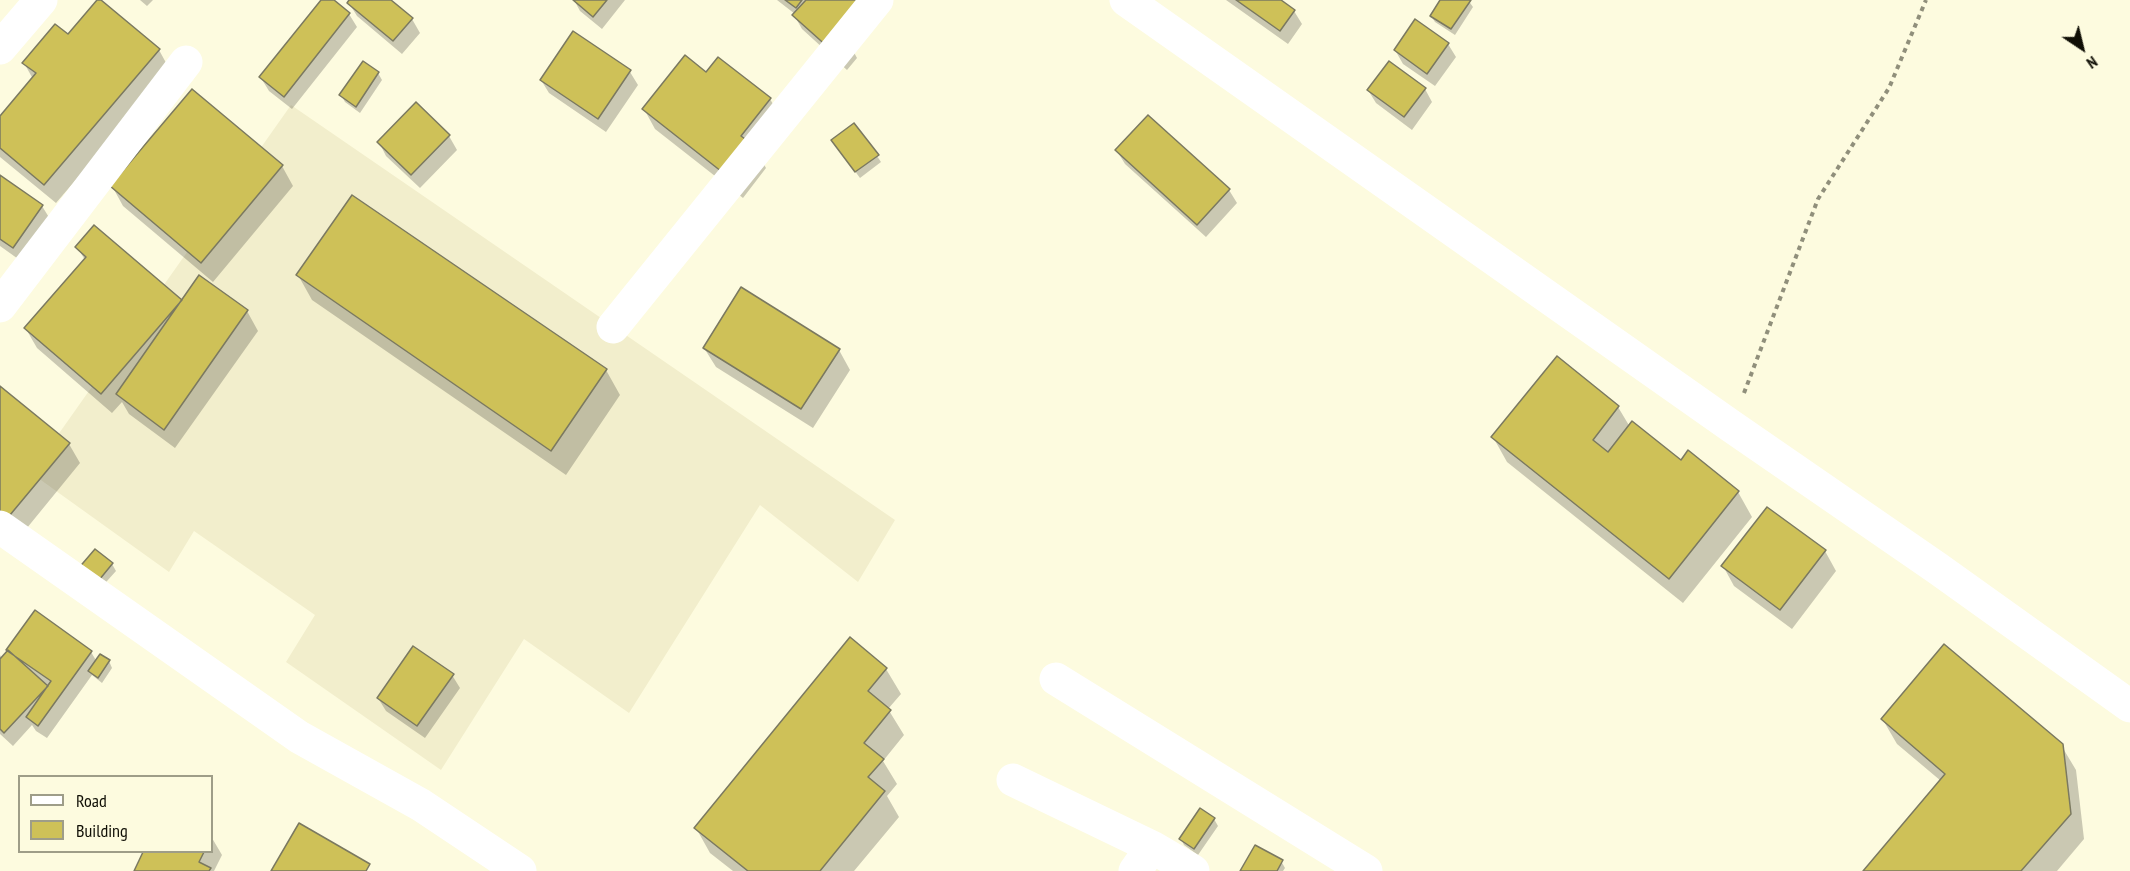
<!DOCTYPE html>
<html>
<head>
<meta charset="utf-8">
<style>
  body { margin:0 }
  #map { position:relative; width:2130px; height:871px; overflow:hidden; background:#fdfbdf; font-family:"PT Sans Narrow",sans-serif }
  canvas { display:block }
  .legend { position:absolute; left:18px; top:775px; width:195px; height:78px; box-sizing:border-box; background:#fdfbdf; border:2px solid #9e9d88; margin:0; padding:8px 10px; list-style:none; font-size:18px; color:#100f06 }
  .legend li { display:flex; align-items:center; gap:12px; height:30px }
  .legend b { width:30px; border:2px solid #9e9d88 }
  .north { position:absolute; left:2052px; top:18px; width:60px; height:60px; -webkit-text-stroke:4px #fdfbdf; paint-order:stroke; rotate:145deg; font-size:16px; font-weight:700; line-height:24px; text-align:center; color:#100f06 }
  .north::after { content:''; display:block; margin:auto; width:21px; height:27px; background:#100f06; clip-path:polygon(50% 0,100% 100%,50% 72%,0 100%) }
</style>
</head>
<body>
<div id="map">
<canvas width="2130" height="871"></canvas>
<ul class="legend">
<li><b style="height:8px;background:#fff"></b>Road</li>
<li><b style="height:16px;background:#cec158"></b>Building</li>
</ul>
<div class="north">N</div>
</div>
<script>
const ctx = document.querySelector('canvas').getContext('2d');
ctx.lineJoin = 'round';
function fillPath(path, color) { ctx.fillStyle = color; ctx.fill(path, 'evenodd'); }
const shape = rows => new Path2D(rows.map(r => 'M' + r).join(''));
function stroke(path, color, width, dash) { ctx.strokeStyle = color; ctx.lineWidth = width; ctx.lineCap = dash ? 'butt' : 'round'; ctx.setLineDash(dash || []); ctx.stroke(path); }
const built = shape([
  [291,105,895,520,858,582,760,505,629,713,524,639,441,770,286,662,315,615,194,531,169,572,31,473]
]);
const shadow = shape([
  [99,0,159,50,170,70,56,203,0,157,0,118,33,79,24,63,68,37],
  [140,0,153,0,147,6],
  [323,0,332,0,349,14,357,27,292,109,269,91,261,78],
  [351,0,389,0,412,19,420,33,402,54,357,16,349,3],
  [574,0,625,0,602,29,580,11],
  [777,0,878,0,850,45,857,58,847,70,802,29,794,15,795,14],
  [1226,0,1279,0,1294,11,1302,24,1288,44],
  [1442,0,1468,0,1473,7,1455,35,1435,22,1431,16],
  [573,33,630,72,638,85,606,132,549,93,541,80],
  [1448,44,1456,57,1435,86,1403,64,1395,50],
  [718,59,770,99,782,119,756,150,766,168,743,198,655,129,644,109,707,74],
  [363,63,378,73,382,80,360,113,345,102,341,95],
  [1425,89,1432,102,1412,130,1376,103,1368,90],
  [193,91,282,166,293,186,213,282,123,206,112,186],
  [416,104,449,136,457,150,420,188,386,156,379,142],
  [837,147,877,156,881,162,860,178],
  [1117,151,1229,190,1237,203,1206,237,1125,164],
  [0,176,42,206,50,219,21,261,0,246],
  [77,247,182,302,247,311,258,331,175,448,129,414,122,402,112,413,37,348,26,329,85,260],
  [298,275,606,370,620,395,566,475,312,300],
  [704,348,839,350,850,370,813,428,716,367],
  [0,388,69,444,80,463,9,550],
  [1618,407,1630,427,1681,462,1688,452,1738,492,1752,517,1683,603,1507,462,1493,437],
  [96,551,112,564,116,571,99,590],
  [1825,551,1836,571,1792,629,1734,586,1723,566],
  [850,640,886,669,901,694,888,709,904,735,883,761,897,784,887,796,899,817,854,871,733,871,710,853,696,828],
  [9,652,91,652,97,662,109,661,112,668,102,683,92,675,47,738,36,731,32,725,13,746,0,734,0,655,2,659],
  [452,675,460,688,425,738,386,711,378,698],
  [1883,720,2061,745,2076,770,2084,839,2057,871,1865,871,1941,781,1897,744],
  [1200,810,1214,819,1218,826,1198,855,1184,845,1181,839],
  [212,838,222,855,214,871,135,871,144,852,212,852],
  [1281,861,1285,868,1283,871,1242,871]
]);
const building = shape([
  [97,0,101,0,160,49,44,185,0,148,0,116,36,73,22,63,55,24,68,34,97,0],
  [321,0,334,0,350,13,284,97,259,77,321,0],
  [349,0,391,0,413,18,393,41,347,3,349,0],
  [573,0,607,0,593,17,573,0],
  [785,0,802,0,796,8,785,0],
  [806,0,860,0,839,57,792,15,806,0],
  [1236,0,1281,0,1295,10,1280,31,1236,0],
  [1440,0,1471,0,1451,29,1430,16,1440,0],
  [1415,19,1449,43,1427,74,1394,50,1415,19],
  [573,31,631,70,598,119,540,80,573,31],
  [685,55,706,72,718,57,771,98,741,136,756,147,731,179,642,109,685,55],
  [363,61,379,72,356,107,339,95,363,61],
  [1389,61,1426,88,1404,117,1367,90,1389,61],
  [192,89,283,165,201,263,110,186,192,89],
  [416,102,450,135,411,175,377,142,416,102],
  [1148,115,1230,189,1197,225,1115,150,1148,115],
  [854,123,879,155,855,172,831,140,854,123],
  [0,175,43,205,13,248,0,239,0,175],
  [352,195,607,369,551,451,296,275,352,195],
  [94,225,182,300,101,394,24,328,86,257,75,247,94,225],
  [199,275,248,310,164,430,116,394,199,275],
  [741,287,840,349,801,409,703,348,741,287],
  [1557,356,1619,406,1593,440,1608,452,1632,421,1681,460,1688,450,1739,491,1669,579,1491,437,1557,356],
  [0,386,70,443,0,527,0,386],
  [1767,507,1826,550,1780,610,1721,566,1767,507],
  [95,549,113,563,95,585,77,570,95,549],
  [35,610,92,651,38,726,26,717,51,681,6,650,35,610],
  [850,637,887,668,868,691,891,710,864,743,884,759,868,777,885,791,820,871,748,871,694,828,850,637],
  [1944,644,2063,744,2071,814,2021,871,1863,871,1945,774,1881,719,1944,644],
  [413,646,454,674,417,726,377,698,413,646],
  [8,650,48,686,4,733,0,729,0,659,8,650],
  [100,654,110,660,98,678,88,671,100,654],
  [1200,808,1215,818,1194,849,1179,839,1200,808],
  [299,823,370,864,366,871,271,871,299,823],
  [1255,845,1283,860,1277,871,1240,871,1255,845],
  [143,852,204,852,199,862,211,868,209,871,134,871,143,852]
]);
const path = shape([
  [1744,393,1818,199,1889,88,1926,0]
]);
const minor = shape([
  [0,48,41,0],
  [0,306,186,62],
  [613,327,877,0],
  [0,527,299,737,421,805,520,871],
  [1056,679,1366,871],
  [1013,780,1152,847,1193,871],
  [1135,871,1152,847]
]);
const tertiary = shape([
  [1126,0,1731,426,1937,568,2130,706]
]);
fillPath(built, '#f2eecc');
fillPath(shadow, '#0003');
fillPath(building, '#cec158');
stroke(building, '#7b7960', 1.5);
stroke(path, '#908f7b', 4, [4.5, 4.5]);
stroke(minor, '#fff', 33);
stroke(tertiary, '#fff', 33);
</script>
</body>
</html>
